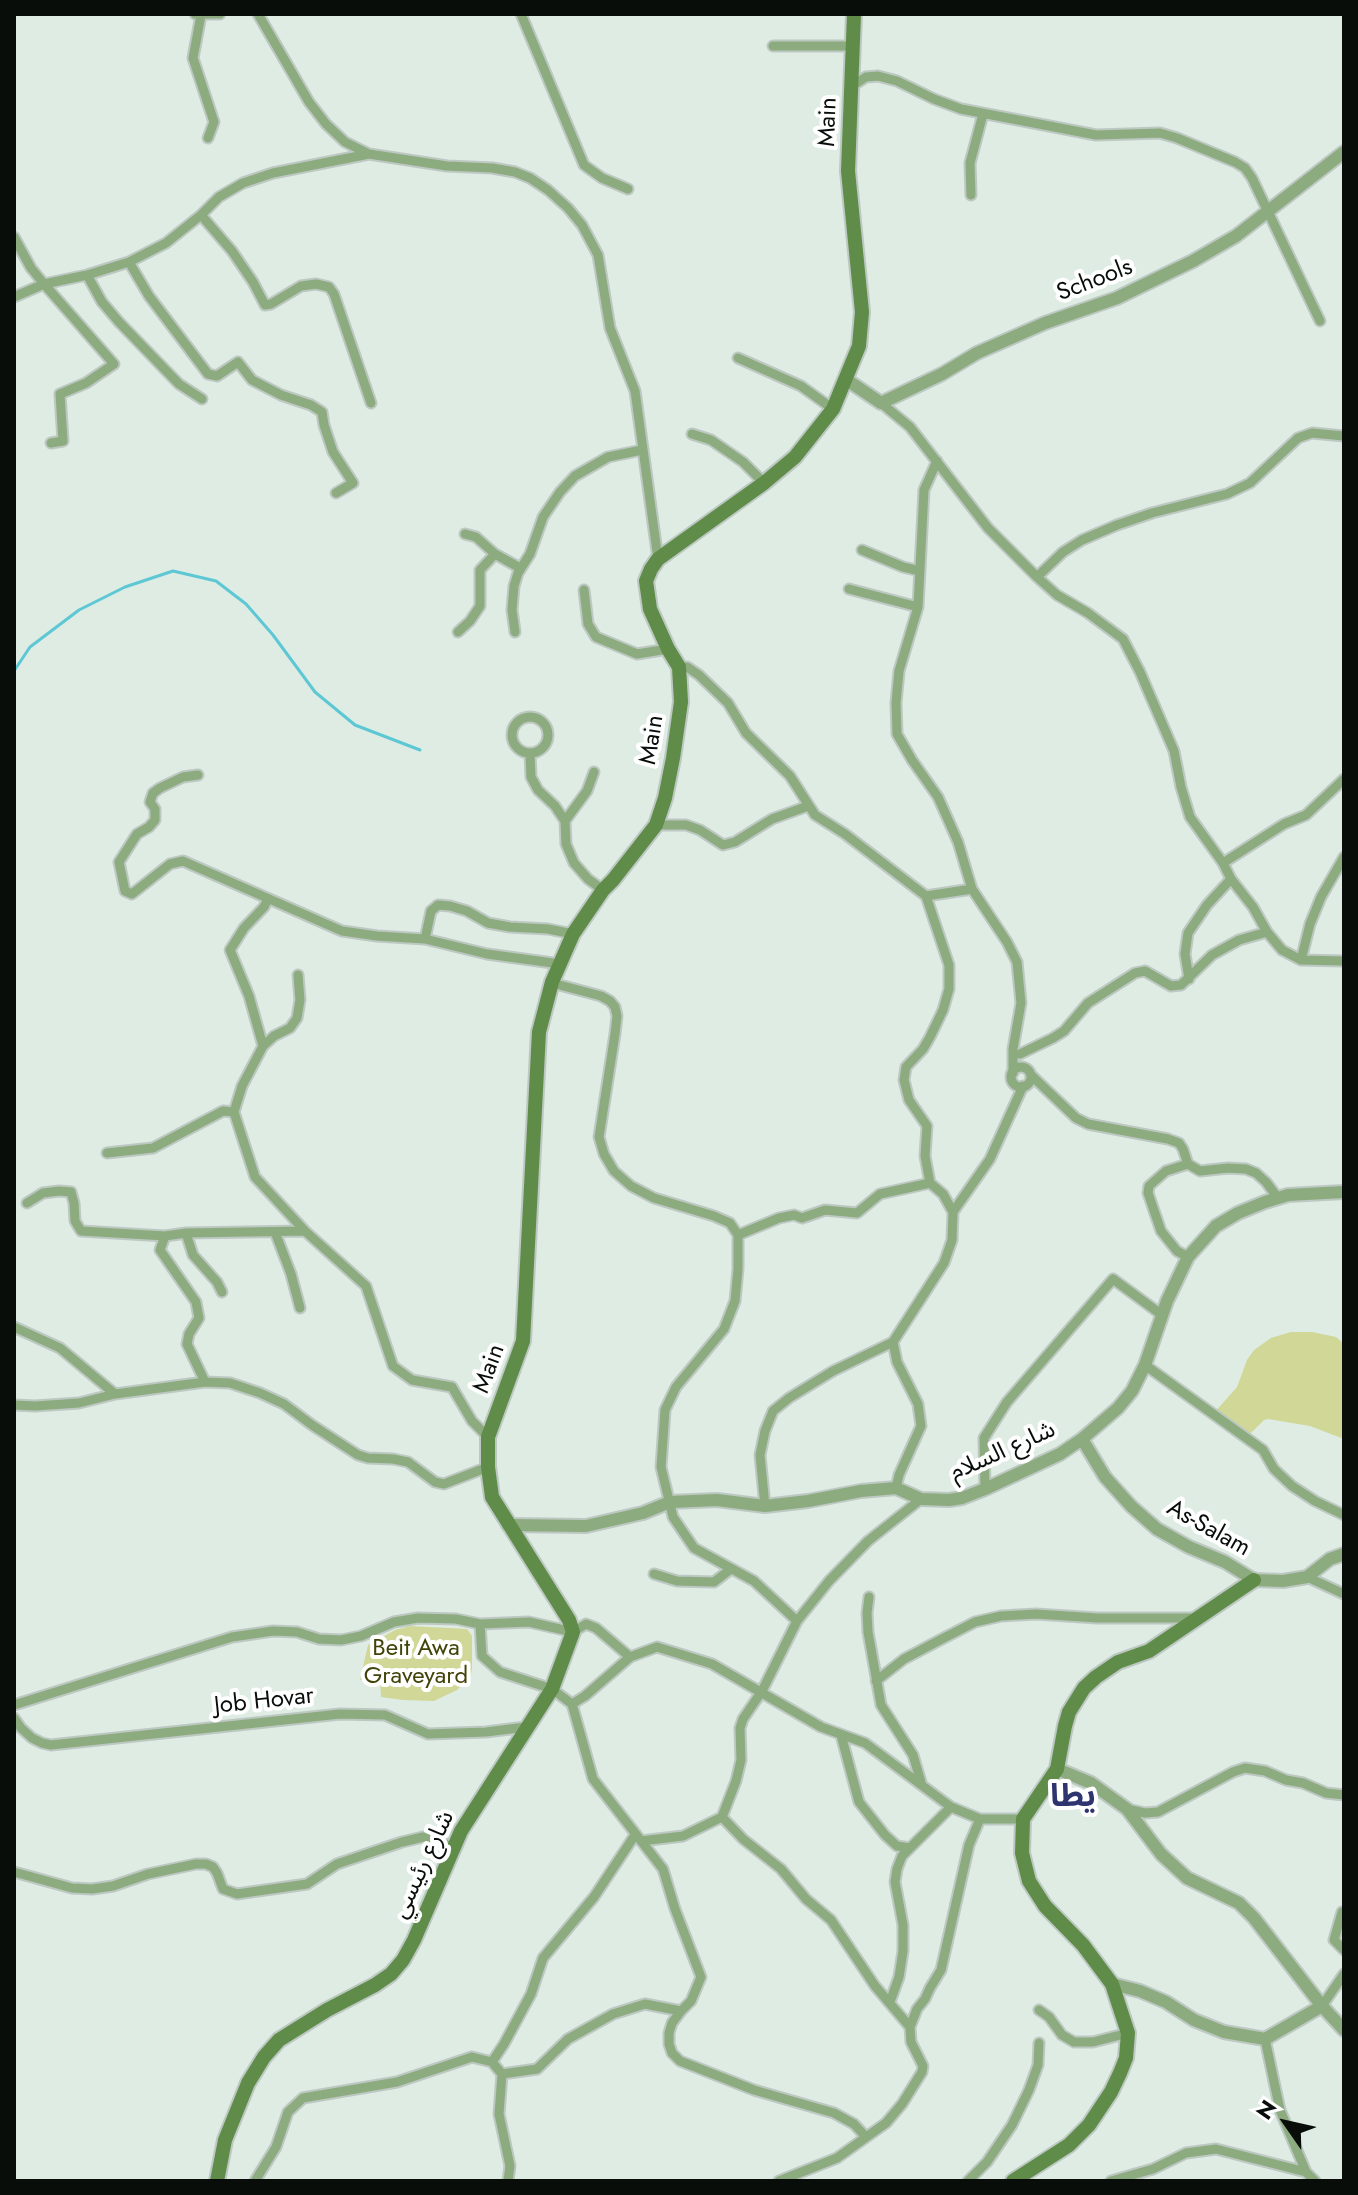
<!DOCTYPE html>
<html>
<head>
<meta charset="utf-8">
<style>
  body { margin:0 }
  #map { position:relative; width:1358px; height:2195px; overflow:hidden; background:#deece4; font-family:Jost,sans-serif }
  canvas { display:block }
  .frame { position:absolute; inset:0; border:16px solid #080d0a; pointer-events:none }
  .north { position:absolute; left:1246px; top:2083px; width:80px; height:80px; -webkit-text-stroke:6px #fff; paint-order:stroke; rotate:304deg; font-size:22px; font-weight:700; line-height:32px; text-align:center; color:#080d0a }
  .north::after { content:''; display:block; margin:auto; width:28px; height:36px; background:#080d0a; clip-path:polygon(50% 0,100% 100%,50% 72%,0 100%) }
</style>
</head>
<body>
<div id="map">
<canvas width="1358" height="2195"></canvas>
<div class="frame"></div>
<div class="north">N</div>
</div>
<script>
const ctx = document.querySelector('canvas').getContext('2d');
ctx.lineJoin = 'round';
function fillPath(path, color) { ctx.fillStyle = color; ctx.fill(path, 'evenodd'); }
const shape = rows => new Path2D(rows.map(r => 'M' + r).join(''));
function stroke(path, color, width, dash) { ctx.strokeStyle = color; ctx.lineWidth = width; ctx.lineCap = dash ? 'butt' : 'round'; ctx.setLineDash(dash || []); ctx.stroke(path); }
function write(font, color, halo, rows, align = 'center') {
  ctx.font = font + ' Jost,"Noto Sans Arabic",sans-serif'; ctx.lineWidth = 8; ctx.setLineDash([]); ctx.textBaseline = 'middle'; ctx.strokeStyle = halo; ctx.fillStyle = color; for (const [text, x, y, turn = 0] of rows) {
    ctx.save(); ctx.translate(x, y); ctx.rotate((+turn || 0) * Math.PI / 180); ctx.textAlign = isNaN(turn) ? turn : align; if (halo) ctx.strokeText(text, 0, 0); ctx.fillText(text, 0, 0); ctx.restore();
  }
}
const green = shape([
  [1291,1332,1312,1332,1336,1337,1344,1344,1344,1439,1310,1426,1268,1419,1264,1420,1251,1433,1240,1430,1214,1413,1237,1387,1247,1360,1254,1350,1271,1338],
  [410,1626,467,1629,472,1636,472,1669,470,1677,457,1690,434,1701,403,1700,381,1697,380,1678,360,1680,368,1645,395,1630]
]);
const stream = shape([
  [14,671,30,647,79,610,125,587,173,571,216,581,246,604,273,635,315,692,355,725,420,750]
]);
const minor = shape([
  [195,14,220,14],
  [258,14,309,102,326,124,345,142,369,154],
  [521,14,584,165,602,178,628,189],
  [201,15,193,58,214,122,208,138],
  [773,46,853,46],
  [852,86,866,77,878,76,897,81,934,99,961,109,1096,135,1160,133,1177,138,1235,162,1245,168,1252,178,1320,321],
  [971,195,970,163,983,114],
  [201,215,232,251,253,282,265,305,271,304,301,286,316,284,329,287,334,294,371,403],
  [14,237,31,268,44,284,114,364,86,383,60,394,63,441,51,443],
  [129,262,149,296,208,374,217,376,238,362,252,380,281,395,311,405,322,412,324,425,333,452,353,483,336,493],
  [87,275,102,302,119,322,179,384,202,399],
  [14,297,44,284,87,275,129,262,166,243,201,215,219,197,243,183,273,173,369,154,447,166,492,168,515,172,530,178,548,190,568,208,582,225,598,255,610,328,635,391,658,559],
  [738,358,801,386,833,409],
  [881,403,910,427,988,528,1037,577,1057,595,1088,613,1123,639,1140,672,1174,751,1181,787,1190,817,1223,863,1231,879,1253,907,1267,932,1282,950,1301,960,1344,961],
  [692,434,711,440,743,462,764,483],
  [937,461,924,490,918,607,899,671,896,703,897,734,912,760,938,797,958,842,972,889,1007,942,1017,962,1021,1003,1013,1049,1013,1073],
  [465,534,476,537,495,554,520,568],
  [862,550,903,567,920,571],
  [1037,577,1063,552,1082,540,1117,525,1152,513,1227,494,1250,483,1298,438,1312,433,1344,436],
  [849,589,918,607],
  [584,590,588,624,596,637,637,654,668,649],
  [458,632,470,621,480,606,480,570,495,554],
  [515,632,512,610,514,586,518,573,530,554,543,517,560,492,575,476,608,457,642,450],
  [679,667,687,667,699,675,728,703,746,733,790,776,815,815,845,834,926,896,949,965,949,989,943,1010,930,1037,923,1049,906,1067,904,1080,909,1100,927,1126,925,1156,930,1183],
  '512 735a18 18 0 1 1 36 0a18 18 0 1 1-36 0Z',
  [530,754,531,777,538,790,555,806,565,821,566,844,574,863,588,879,603,890],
  [198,775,183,777,160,788,153,793,150,802,155,809,155,820,149,827,137,834,119,862,125,891,132,894,170,864,183,861,342,931,377,936,425,939,487,954,560,964],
  [565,821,587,791,594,772],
  [656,825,686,825,700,830,723,845,735,842,772,819,808,806],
  [1223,863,1284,824,1306,815,1344,779],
  [926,896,972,889],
  [425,939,431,911,438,905,450,906,467,911,488,923,510,927,548,929,573,934],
  [1301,960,1310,924,1321,897,1344,857],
  [298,975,300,1000,297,1018,290,1028,274,1036,263,1046,242,1086,234,1112,255,1177,305,1231,366,1286,393,1366,412,1380,452,1387,472,1421,488,1437],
  [1189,979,1185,954,1188,933,1207,905,1231,879],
  [552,983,601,996,610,1001,615,1007,617,1016,615,1034,599,1137,604,1154,614,1171,631,1186,654,1198,714,1216,730,1223,738,1235,738,1269,735,1301,724,1329,676,1387,665,1410,661,1467,673,1517,694,1548,754,1581,797,1621,829,1581,868,1541,921,1499],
  [263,1046,249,996,230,950,244,928,264,907,268,899],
  [1020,1054,1053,1038,1064,1031,1088,1003,1135,973,1145,971,1171,986,1181,985,1212,955,1239,940,1267,932],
  '1011 1077a10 10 0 1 1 20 0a10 10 0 1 1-20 0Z',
  [1031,1075,1076,1118,1088,1124,1168,1139,1179,1143,1183,1149,1188,1164,1200,1171,1228,1168,1246,1169,1256,1173,1266,1182,1278,1198],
  [107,1153,153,1148,223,1111,234,1112],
  [27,1203,43,1193,59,1191,71,1192,74,1203,75,1221,81,1231,165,1236],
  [275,1232,291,1274,300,1308],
  [186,1233,193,1255,217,1282,222,1292],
  [738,1235,779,1218,794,1215,802,1218,825,1210,857,1213,880,1194,930,1183,943,1194,953,1212],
  [1188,1257,1177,1251,1161,1231,1148,1193,1149,1186,1166,1171,1188,1164],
  [14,1327,60,1348,115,1394,205,1382,230,1383,260,1393,284,1404,312,1425,358,1455,368,1458,393,1459,408,1462,435,1482,444,1484,488,1467],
  [893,1342,897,1362,918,1404,921,1426,899,1475,896,1488],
  [1145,1365,1263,1450,1274,1469,1292,1486,1315,1501,1344,1515],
  [205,1382,187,1344,189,1334,199,1318,196,1302,160,1250,165,1236,186,1233,305,1231],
  [14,1405,35,1406,79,1403,115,1394],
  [985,1489,984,1438,1007,1402,1113,1279,1162,1315],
  [765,1506,760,1455,765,1431,773,1411,789,1398,833,1371,893,1342,944,1263,952,1240,953,1212,990,1159,1023,1086],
  [654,1574,677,1581,714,1582,731,1569],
  [1307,1577,1344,1594],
  [869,1597,867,1613,868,1632,881,1705,913,1755,921,1782],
  [480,1624,529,1622,573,1632,586,1624,596,1628,630,1657],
  [876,1681,904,1659,940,1640,975,1622,1001,1616,1036,1614,1097,1618,1196,1618],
  [572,1704,585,1696,630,1657,657,1647,712,1664,821,1727,865,1743,951,1807,980,1819,1023,1819],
  [14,1705,232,1637,273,1631,297,1632,319,1639,341,1640,361,1636,394,1622,418,1618,456,1619,480,1624,482,1656,500,1672,552,1689,572,1704,593,1779,663,1869,675,1909,701,1977,691,2001,681,2011,645,2004,613,2014,568,2039,537,2069,502,2074],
  [14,1718,21,1728,32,1738,42,1743,51,1745,340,1714,385,1715,428,1734,486,1732,526,1727],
  [841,1735,859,1802,885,1835,897,1846,910,1848],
  [1127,1809,1145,1813,1158,1812,1233,1772,1245,1768,1265,1771,1286,1780,1303,1783,1326,1793,1344,1795],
  [722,1817,736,1781,741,1760,740,1728,743,1719,762,1691,797,1621],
  [641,1841,683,1836,722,1817,743,1839,781,1869,806,1899,831,1920,875,1986,910,2027],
  [14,1872,72,1888,92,1889,113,1886,148,1874,196,1864,206,1864,213,1867,217,1873,223,1889,237,1894,307,1884,337,1864,402,1842,423,1837,436,1839,454,1849],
  [1342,1912,1334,1940,1344,1950],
  [890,2002,899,1977,903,1951,903,1925,895,1882,897,1869,902,1856,951,1807],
  [1322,2006,1344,1974],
  [1039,2010,1049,2017,1062,2035,1074,2042,1093,2042,1128,2033],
  [681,2011,672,2023,669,2033,669,2044,672,2053,680,2061,754,2090,834,2113,854,2124,866,2137],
  [1265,2039,1280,2110,1306,2172],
  [492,2062,504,2044,531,1994,543,1958,594,1897,635,1835],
  [255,2181,276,2147,288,2112,303,2098,397,2082,472,2057,492,2062,502,2074,499,2114,510,2166,508,2181],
  [779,2181,837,2158,886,2123,902,2104,922,2072,923,2066,911,2042,910,2027,917,2009,925,1999,930,1988,941,1970,969,1845,980,1819],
  [968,2181,987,2162,1012,2125,1029,2090,1038,2065,1039,2043],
  [1111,2181,1153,2169,1186,2153,1216,2149,1306,2172,1315,2181]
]);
const tertiary = shape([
  [847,380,881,403,942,374,977,353,1045,323,1117,298,1193,261,1236,236,1344,152],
  [1082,1439,1105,1477,1131,1506,1157,1529,1189,1547,1225,1562,1254,1580,1283,1581,1307,1577,1330,1559,1344,1554],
  [508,1525,586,1526,643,1513,670,1502,717,1500,765,1506,808,1501,861,1491,896,1488,921,1499,949,1500,962,1498,985,1489,1060,1454,1082,1439,1118,1408,1132,1391,1145,1365,1167,1301,1188,1257,1216,1226,1238,1213,1265,1202,1288,1195,1344,1192],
  [1057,1769,1091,1783,1127,1809,1161,1854,1187,1878,1239,1903,1254,1918,1322,2006],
  [1112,1984,1140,1991,1166,2002,1194,2020,1224,2032,1265,2039,1322,2006,1344,2030]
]);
const secondary = shape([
  [217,2181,225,2140,248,2083,264,2057,279,2040,327,2010,375,1985,391,1974,403,1960,414,1940,461,1831,552,1689,573,1632,569,1620,492,1497,488,1467,488,1437,523,1341,539,1032,552,982,573,934,603,890,613,880,656,825,665,798,673,758,681,702,679,667,668,649,650,609,646,581,651,569,658,559,764,483,795,457,833,409,859,346,862,312,848,171,854,14],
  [1013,2181,1069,2145,1089,2125,1111,2092,1120,2073,1126,2058,1128,2033,1112,1984,1083,1945,1045,1906,1029,1881,1022,1853,1023,1819,1057,1769,1065,1726,1069,1712,1084,1688,1096,1677,1118,1662,1149,1651,1254,1580]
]);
const streetNames = [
  ["Main",829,122,-88],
  ["Schools",1095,281,-21],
  ["Main",653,740,-81],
  ["Main",490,1369,-70],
  ["شارع السلام",1003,1452,-24],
  ["As-Salam",1208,1529,29],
  ["Job Hovar",264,1702,-6],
  ["شارع رئيسي",424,1865,-65]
];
const parkNames = [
  ["Beit Awa",416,1649],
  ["Graveyard",416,1677]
];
const districtNames = [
  ["يطا",1073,1798]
];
fillPath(green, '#d0d797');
stroke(stream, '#5ec7d4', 3);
stroke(minor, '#bcc8c1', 13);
stroke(tertiary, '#bcc8c1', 16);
stroke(secondary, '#bcc8c1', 18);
stroke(minor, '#8cab7e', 9);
stroke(tertiary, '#8cab7e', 12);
stroke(secondary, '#5f8c49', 14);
write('24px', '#080d0a', '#fff', streetNames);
write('24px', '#414409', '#fff', parkNames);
write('bold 32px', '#2e346e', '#fff', districtNames);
</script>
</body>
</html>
